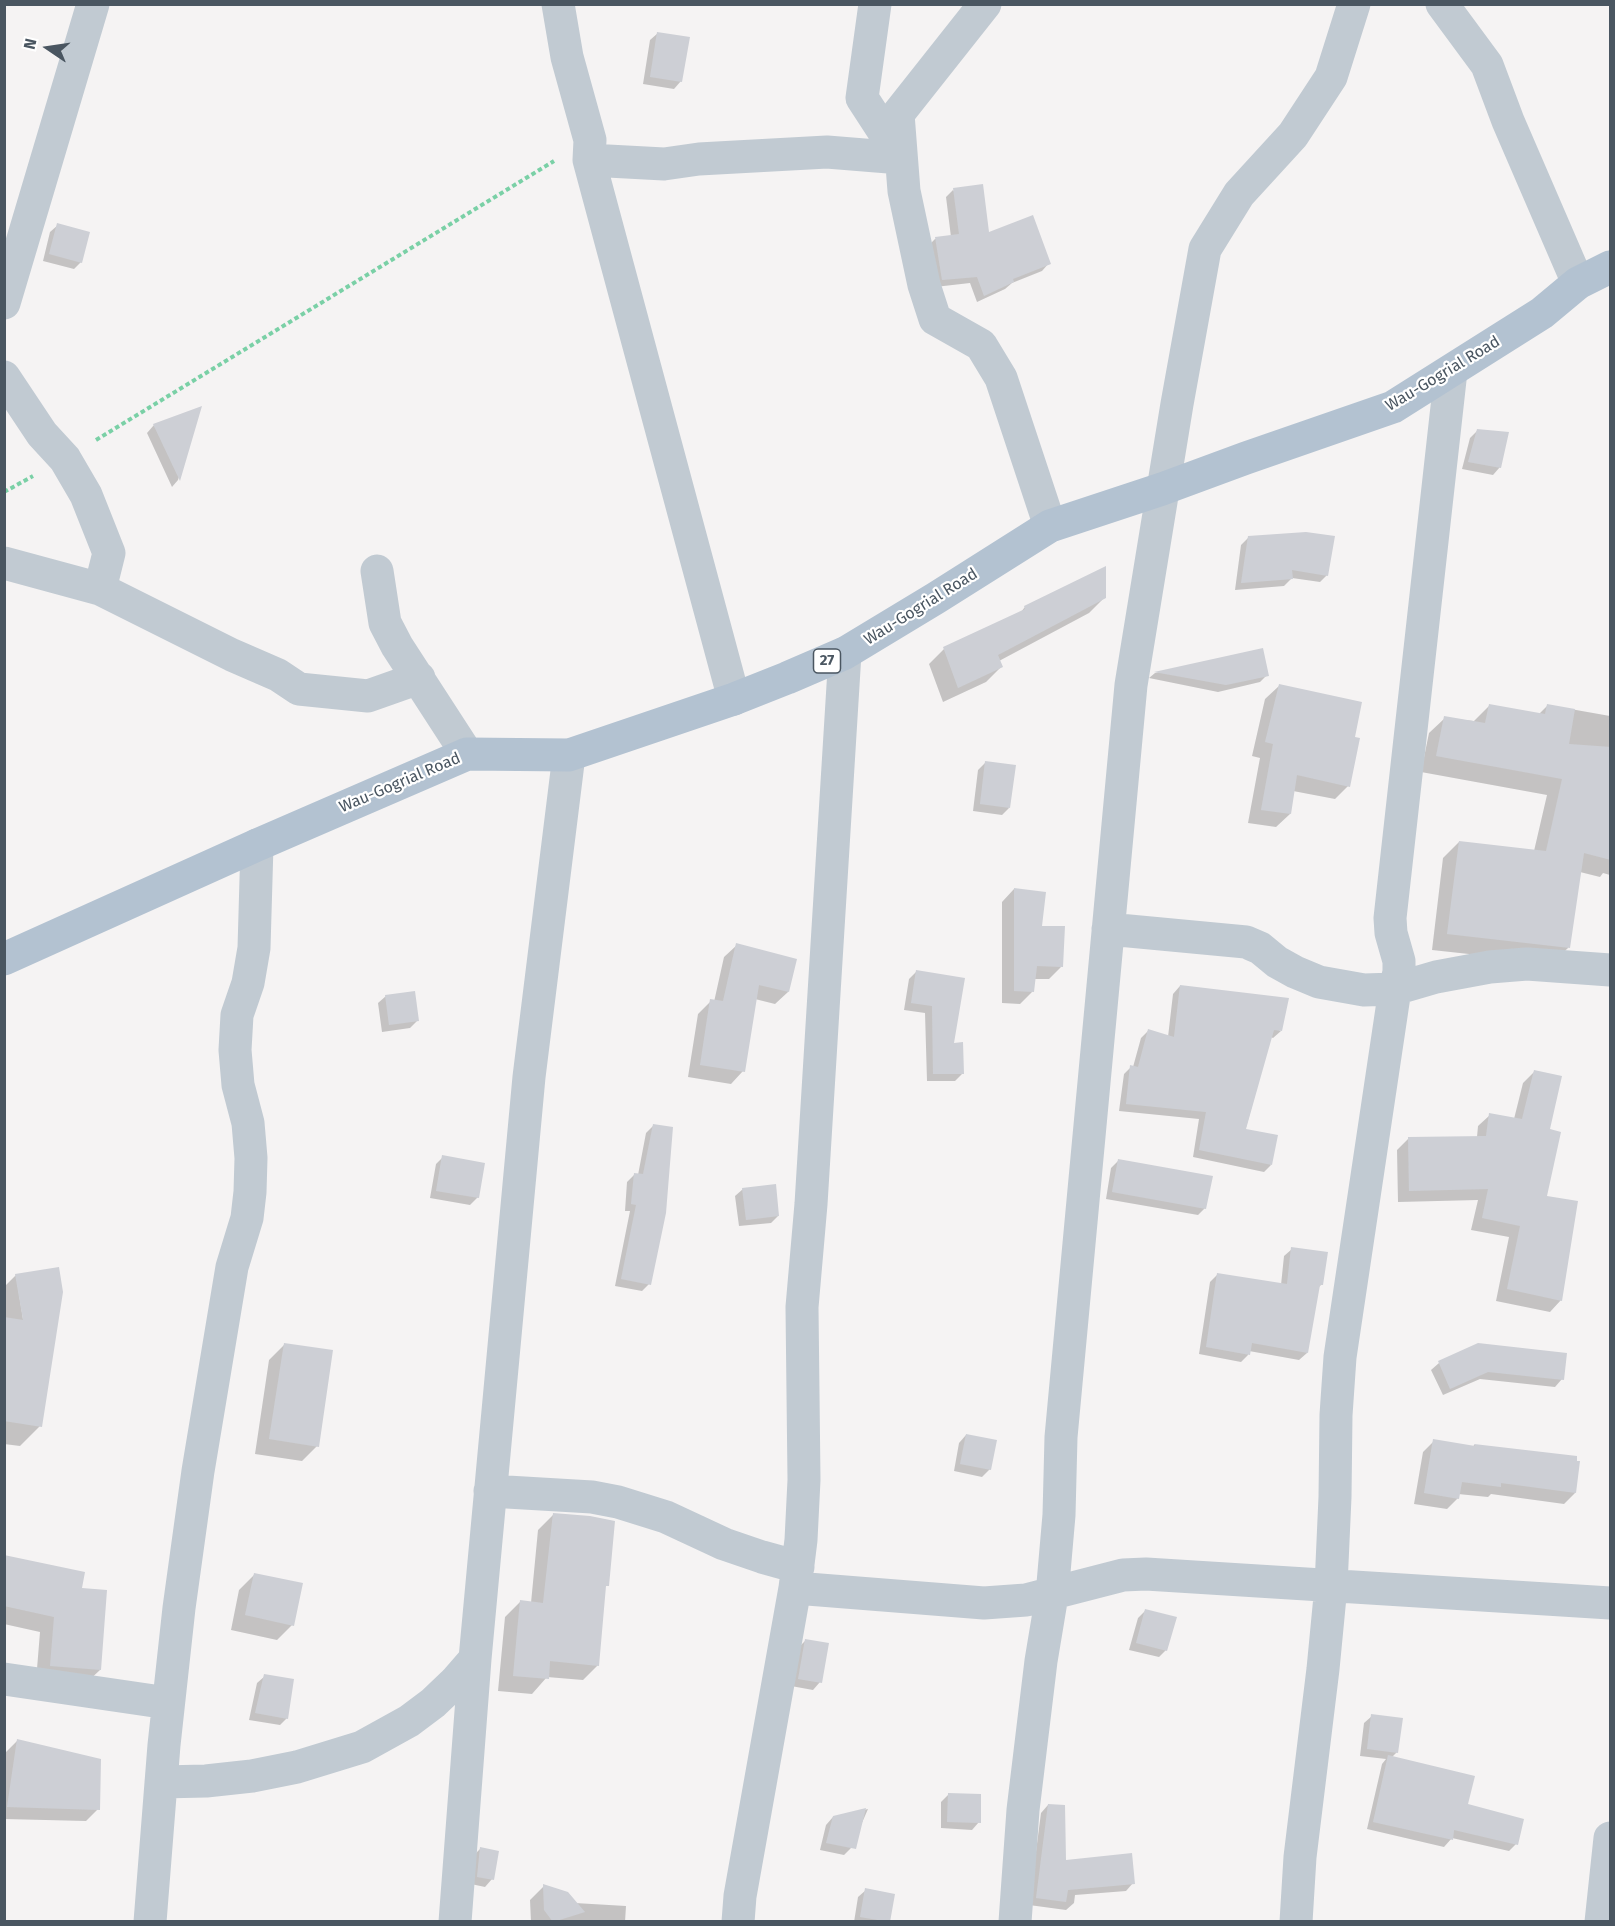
<!DOCTYPE html>
<html>
<head>
<meta charset="utf-8">
<style>
  body { margin:0 }
  #map { position:relative; width:1615px; height:1926px; overflow:hidden; background:#f5f3f3; font-family:"Fira Sans",sans-serif }
  canvas { display:block }
  .frame { position:absolute; inset:0; border:6px solid #4a5661; pointer-events:none }
  .north { position:absolute; left:18px; top:18px; width:60px; height:60px; -webkit-text-stroke:4px #fff; paint-order:stroke; rotate:283deg; font-size:16px; font-weight:700; line-height:24px; text-align:center; color:#4a5661 }
  .north::after { content:''; display:block; margin:auto; width:21px; height:27px; background:#4a5661; clip-path:polygon(50% 0,100% 100%,50% 72%,0 100%) }
</style>
</head>
<body>
<div id="map">
<canvas width="1615" height="1926"></canvas>
<div class="frame"></div>
<div class="north">N</div>
</div>
<script>
const ctx = document.querySelector('canvas').getContext('2d');
ctx.lineJoin = 'round';
function fillPath(path, color) { ctx.fillStyle = color; ctx.fill(path, 'evenodd'); }
const shape = rows => new Path2D(rows.map(r => 'M' + r).join(''));
function stroke(path, color, width, dash) { ctx.strokeStyle = color; ctx.lineWidth = width; ctx.lineCap = dash ? 'butt' : 'round'; ctx.setLineDash(dash || []); ctx.stroke(path); }
function write(font, color, halo, rows, align = 'center') {
  ctx.font = font + ' "Fira Sans",sans-serif'; ctx.lineWidth = 4.5; ctx.setLineDash([]); ctx.textBaseline = 'middle'; ctx.strokeStyle = halo; ctx.fillStyle = color; for (const [text, x, y, turn = 0] of rows) {
    ctx.save(); ctx.translate(x, y); ctx.rotate((+turn || 0) * Math.PI / 180); ctx.textAlign = isNaN(turn) ? turn : align; if (halo) ctx.strokeText(text, 0, 0); ctx.fillText(text, 0, 0); ctx.restore();
  }
}
const shadow = shape([
  [658,33,681,81,674,89,643,84,650,40],
  [953,190,987,234,1049,263,1042,271,1012,283,1005,289,977,302,970,283,935,287,928,246,935,239,951,237,946,197],
  [58,225,81,262,74,269,43,261,50,232],
  [200,408,178,480,172,487,147,433,154,425],
  [1477,431,1500,467,1493,475,1462,469,1470,438],
  [1248,538,1327,575,1320,582,1292,578,1284,586,1235,590,1241,545],
  [1104,598,1089,613,999,661,1001,667,986,682,943,702,929,664,944,649,1020,613,1025,607],
  [1262,649,1267,675,1260,682,1218,692,1149,678,1155,673],
  [1279,686,1353,738,1348,786,1335,799,1293,791,1290,814,1276,827,1248,823,1260,758,1252,756,1265,699],
  [1490,705,1539,714,1548,705,1610,716,1610,875,1603,873,1600,877,1580,872,1568,948,1552,963,1432,950,1443,858,1459,842,1534,851,1547,795,1421,772,1429,733,1445,718,1474,721],
  [985,763,1009,808,1002,815,973,811,978,770],
  [1014,889,1040,928,1061,967,1049,979,1034,979,1032,992,1020,1004,1002,1003,1002,902],
  [737,945,796,960,788,992,775,1004,755,999,743,1071,731,1084,688,1077,698,1014,711,1001,714,1002,724,957],
  [916,972,952,1044,962,1074,955,1081,927,1081,925,1013,904,1010,909,979],
  [1180,986,1281,1031,1273,1038,1271,1037,1245,1131,1271,1165,1264,1172,1193,1157,1199,1119,1119,1111,1124,1074,1131,1067,1133,1067,1141,1038,1148,1031,1168,1037,1173,994],
  [386,996,417,1021,410,1028,382,1032,378,1003],
  [1535,1071,1548,1130,1546,1197,1561,1300,1550,1312,1496,1301,1509,1237,1471,1230,1478,1200,1398,1202,1397,1150,1408,1139,1477,1137,1478,1126,1490,1115,1514,1119,1523,1083],
  [654,1125,649,1284,642,1291,615,1286,630,1211,625,1211,627,1182,634,1175,638,1175,646,1133],
  [443,1157,478,1197,470,1205,430,1198,436,1164],
  [1118,1161,1205,1208,1198,1215,1106,1199,1111,1168],
  [743,1189,778,1216,771,1223,739,1226,735,1196],
  [1292,1249,1322,1284,1318,1288,1307,1353,1299,1360,1249,1351,1248,1355,1241,1362,1199,1354,1210,1282,1218,1274,1281,1285,1284,1256],
  [16,1275,40,1426,20,1446,4,1444,4,1287],
  [1478,1344,1562,1379,1555,1387,1480,1379,1443,1395,1431,1370,1439,1363],
  [284,1345,317,1446,302,1461,255,1454,269,1360],
  [966,1435,990,1469,982,1477,954,1471,959,1443],
  [1434,1441,1473,1447,1474,1445,1576,1457,1575,1493,1564,1504,1491,1494,1488,1497,1458,1494,1458,1498,1447,1509,1414,1504,1423,1452],
  [553,1515,607,1585,604,1588,598,1665,583,1680,547,1677,532,1694,498,1691,505,1617,520,1602,531,1603,538,1530],
  [4,1556,80,1589,100,1670,85,1684,36,1681,40,1632,4,1624],
  [254,1575,292,1625,277,1640,231,1630,239,1590],
  [1145,1611,1166,1650,1159,1657,1129,1650,1138,1618],
  [806,1640,820,1682,813,1690,791,1686,798,1648],
  [265,1676,287,1718,280,1725,249,1720,257,1683],
  [1372,1716,1397,1752,1392,1757,1466,1805,1516,1844,1509,1851,1452,1838,1444,1847,1367,1829,1382,1764,1386,1759,1360,1756,1364,1723],
  [17,1741,98,1809,86,1821,4,1819,4,1758,5,1753],
  [949,1794,979,1822,972,1830,941,1828,941,1802],
  [1048,1805,1065,1862,1133,1883,1126,1891,1075,1895,1074,1903,1066,1910,1029,1905,1041,1813],
  [868,1809,851,1848,844,1855,820,1850,826,1825,833,1817],
  [480,1849,492,1879,485,1887,471,1884,473,1856],
  [544,1886,575,1903,626,1906,625,1922,531,1922,530,1900],
  [866,1890,888,1922,854,1922,858,1897]
]);
const building = shape([
  [657,32,690,37,682,82,650,77],
  [983,184,989,232,1033,215,1051,264,1013,279,1014,282,984,296,977,277,942,280,935,237,959,234,953,188],
  [57,223,90,232,82,263,49,254],
  [202,406,180,481,153,424],
  [1477,429,1509,432,1501,468,1468,462],
  [1306,532,1335,536,1328,576,1292,570,1293,579,1241,583,1248,536],
  [1106,566,1106,598,998,655,1003,667,958,688,943,647,1025,609,1024,606],
  [1263,648,1269,676,1226,685,1154,672],
  [1279,684,1362,702,1355,737,1360,738,1350,787,1297,775,1291,814,1261,810,1273,744,1265,742],
  [1489,704,1545,714,1547,704,1575,709,1569,744,1611,747,1611,860,1584,853,1570,948,1447,934,1459,841,1546,851,1562,779,1436,756,1444,716,1485,723],
  [985,761,1016,765,1010,808,980,804],
  [1014,888,1046,892,1042,926,1065,926,1063,967,1037,966,1034,992,1014,991],
  [736,943,797,959,789,992,759,985,745,1072,700,1065,710,999,723,1001],
  [916,970,965,978,954,1043,963,1042,964,1074,933,1074,932,1006,911,1003],
  [1180,985,1289,998,1282,1031,1274,1030,1246,1129,1278,1135,1272,1165,1199,1150,1206,1112,1126,1104,1130,1065,1138,1067,1148,1029,1174,1037],
  [415,991,419,1021,389,1025,385,995],
  [1534,1070,1562,1076,1550,1129,1561,1132,1547,1196,1578,1201,1562,1301,1507,1289,1520,1226,1482,1218,1488,1189,1409,1191,1408,1137,1486,1136,1489,1113,1522,1119],
  [653,1124,673,1127,666,1213,651,1285,621,1279,636,1205,631,1204,634,1173,643,1174],
  [442,1155,485,1163,479,1198,436,1191],
  [1118,1159,1213,1176,1206,1209,1112,1192],
  [776,1184,779,1216,746,1220,742,1188],
  [1291,1247,1328,1252,1323,1285,1320,1285,1308,1353,1252,1343,1250,1355,1206,1347,1217,1273,1287,1284],
  [59,1267,63,1292,42,1427,4,1421,4,1317,23,1320,15,1274],
  [284,1343,333,1350,319,1447,269,1439],
  [1478,1343,1567,1353,1564,1380,1488,1372,1450,1389,1438,1361],
  [966,1434,997,1440,991,1470,960,1464],
  [1433,1439,1475,1446,1474,1444,1577,1456,1577,1461,1580,1461,1576,1493,1501,1483,1501,1487,1462,1482,1459,1499,1424,1493],
  [553,1513,590,1516,615,1521,609,1586,606,1586,599,1666,550,1661,549,1679,513,1676,520,1600,543,1603],
  [4,1555,85,1572,82,1588,107,1590,101,1670,50,1666,54,1617,4,1606],
  [254,1573,303,1583,294,1626,245,1615],
  [1145,1609,1177,1617,1167,1651,1136,1643],
  [805,1639,829,1643,822,1683,798,1679],
  [264,1674,294,1679,288,1719,255,1713],
  [1371,1714,1403,1718,1398,1753,1367,1749],
  [17,1739,101,1759,100,1810,7,1807],
  [1388,1755,1475,1776,1468,1804,1524,1819,1518,1845,1454,1830,1453,1840,1373,1822],
  [948,1793,981,1794,981,1823,947,1822],
  [1048,1804,1065,1805,1066,1860,1132,1853,1135,1884,1068,1890,1066,1902,1036,1898],
  [866,1808,856,1849,826,1843,833,1816],
  [480,1847,499,1851,494,1880,477,1877],
  [543,1884,568,1892,585,1912,553,1922,544,1910],
  [865,1888,895,1894,890,1922,860,1917]
]);
const path = shape([
  [96,440,554,161],
  [4,492,33,476]
]);
const minor = shape([
  [558,4,567,57,590,140,589,160,734,699],
  [985,4,898,114,904,191,924,285,935,319,981,345,1001,378,1050,526],
  [1442,4,1487,65,1508,121,1578,283],
  [589,160,664,164,699,159,827,152,901,158,862,98,875,4],
  [4,303,93,4],
  [4,377,42,434,65,459,86,495,109,553,100,589,232,655,278,675,299,689,368,696,419,678],
  [4,563,100,589],
  [377,571,385,623,397,646,467,754],
  [1108,929,1246,942,1260,948,1277,962,1295,972,1319,982,1364,990,1395,989,1436,977,1490,967,1527,964,1610,970],
  [490,1491,592,1497,618,1502,666,1517,724,1544,762,1557,798,1567],
  [795,1588,984,1603,1026,1600,1123,1575,1146,1574,1610,1603],
  [4,1679,168,1703],
  [161,1782,206,1781,252,1776,297,1767,362,1747,409,1721,433,1703,455,1682,475,1659],
  [150,1922,164,1745,179,1608,198,1471,232,1267,247,1218,250,1192,251,1158,248,1123,238,1085,235,1050,237,1015,248,983,254,948,257,845],
  [455,1922,475,1659,529,1077,569,755],
  [738,1922,740,1896,795,1588,801,1540,804,1480,802,1307,811,1204,845,653],
  [1015,1922,1023,1810,1041,1661,1052,1595,1059,1515,1061,1437,1131,685,1177,404,1205,249,1239,194,1293,135,1331,77,1354,4],
  [1296,1922,1300,1857,1323,1669,1331,1586,1335,1497,1336,1415,1340,1357,1395,989,1399,972,1399,961,1391,933,1390,918,1451,371],
  [1601,1922,1610,1838]
]);
const primary = shape([
  [4,959,257,845,467,754,569,755,734,699,787,678,845,653,936,598,1050,526,1162,489,1246,458,1393,407,1542,313,1578,283,1610,267]
]);
const shields = [
  [827,661,27]
];
const shieldNames = [
  ["27",827,661]
];
const streetNames = [
  ["Wau-Gogrial Road",1443,374,-31],
  ["Wau-Gogrial Road",921,607,-32],
  ["Wau-Gogrial Road",400,783,-23]
];
fillPath(shadow, '#0003');
fillPath(building, '#cdcfd5');
stroke(path, '#7ad0a6', 4, [4.5, 3]);
stroke(minor, '#c1cad2', 33);
stroke(primary, '#b3c2d1', 33);
for (const [x, y, w] of shields) { const box = new Path2D(); box.roundRect(x - w / 2, y - 12, w, 24, 4.5); ctx.fillStyle = '#fff'; ctx.fill(box); stroke(box, '#4a5661', 1.5); }
write('bold 15px', '#4a5661', null, shieldNames);
write('16px', '#4a5661', '#fff', streetNames);
</script>
</body>
</html>
